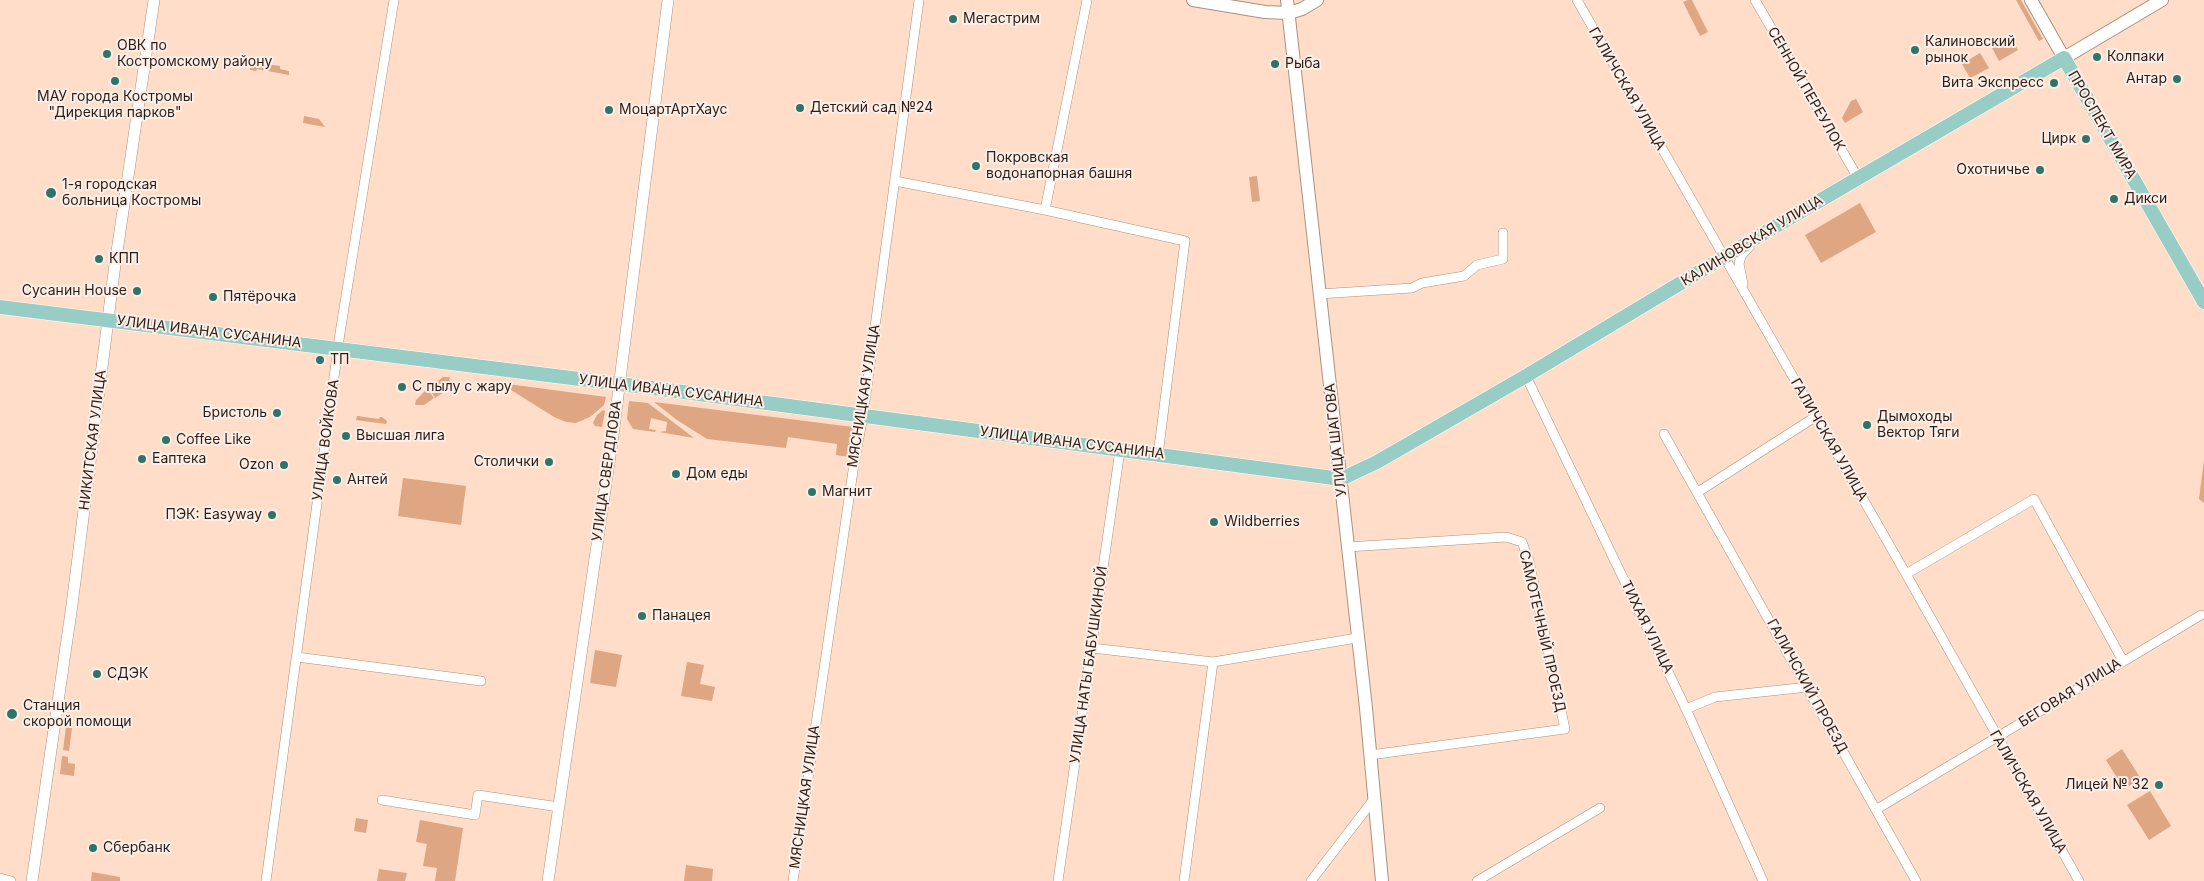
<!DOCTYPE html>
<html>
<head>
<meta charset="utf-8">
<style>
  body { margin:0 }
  canvas { display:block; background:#ffddc9 }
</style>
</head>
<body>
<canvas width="2204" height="881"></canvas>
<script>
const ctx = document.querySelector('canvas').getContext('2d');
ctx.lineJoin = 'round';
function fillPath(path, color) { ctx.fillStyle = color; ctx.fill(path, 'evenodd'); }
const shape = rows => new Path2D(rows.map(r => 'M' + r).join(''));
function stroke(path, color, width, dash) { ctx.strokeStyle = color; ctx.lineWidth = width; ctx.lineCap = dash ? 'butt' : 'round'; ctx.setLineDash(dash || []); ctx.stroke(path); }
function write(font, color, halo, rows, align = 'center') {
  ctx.font = font + ' Inter,sans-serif'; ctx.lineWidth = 4; ctx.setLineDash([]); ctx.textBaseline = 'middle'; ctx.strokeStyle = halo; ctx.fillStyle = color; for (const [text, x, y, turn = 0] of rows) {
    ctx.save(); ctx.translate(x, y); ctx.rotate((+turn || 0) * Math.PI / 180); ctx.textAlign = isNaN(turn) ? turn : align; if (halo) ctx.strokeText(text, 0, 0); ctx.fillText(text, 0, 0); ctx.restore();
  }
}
const green = shape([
  [1688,0,1692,0,1708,32,1700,36,1683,2],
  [2016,0,2021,0,2043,39,2039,41],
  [2010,35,2018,50,1999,61,1991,46],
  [1980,53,1989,68,1970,78,1962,64],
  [251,62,280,66,280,69,289,71,289,75,257,69,256,71,250,70],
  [1856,99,1863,112,1845,123,1842,118,1851,101],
  [304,116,319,119,325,127,303,123],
  [1257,176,1260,201,1252,202,1249,177],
  [1860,203,1876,232,1821,263,1805,235],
  [443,377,450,377,449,385,453,386,435,398,429,388],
  [500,383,606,397,604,405,590,417,576,423,566,422,554,417],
  [427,389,434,398,424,405,415,405,416,400],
  [629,401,648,403,694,438,659,432,666,431,667,422,651,418,649,429,656,430,655,432,633,429,627,419],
  [654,402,853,427,849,457,836,455,837,444,788,437,786,448,707,439,677,420],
  [603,410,605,411,602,427,595,426,593,423,597,415],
  [357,416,379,419,380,417,382,417,387,421,386,424,356,420],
  [2204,460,2204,503,2199,499],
  [403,478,466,486,461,525,398,516],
  [595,650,622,655,616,687,590,683],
  [687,662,704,665,700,684,715,687,712,701,681,696],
  [66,727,72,728,69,751,63,750],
  [2122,749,2141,779,2124,789,2106,760],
  [62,756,68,757,68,763,75,764,74,776,60,774],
  [2150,791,2171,826,2149,840,2127,805],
  [356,818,368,820,366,833,354,831],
  [420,820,463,828,455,881,435,881,437,868,423,866,427,844,416,842],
  [686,865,713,869,712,881,684,881],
  [379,869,407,873,405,881,377,881],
  [92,872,120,877,120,881,91,881]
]);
const minor = shape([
  [1577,0,1906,574,2079,881],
  [1755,0,1858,178],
  [895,181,1045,210,1185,241,1158,455],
  [1045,210,1087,0],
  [1743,284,1739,264,1741,256,1750,246],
  [1319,294,1412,288,1422,283,1464,276,1477,265,1503,259,1503,233],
  [1526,376,1686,709,1763,881],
  [1664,434,1916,881],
  [1698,492,1815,417],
  [1347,547,1506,537,1522,542,1529,561,1565,729,1370,755],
  [1906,574,2034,499,2123,661],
  [1092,648,1213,662,1357,638],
  [297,657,481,681],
  [1686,709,1715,697,1808,687],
  [382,800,475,815,478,795,559,807],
  [1877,809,2201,615],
  [0,878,11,881],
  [266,881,340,333,394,0],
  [793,881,854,464,863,416,919,0],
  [1058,881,1120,450],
  [1184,881,1213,662],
  [1311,881,1374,799],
  [1477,881,1600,808]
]);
const tertiary = shape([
  [32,881,72,605,114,272,154,0],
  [548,881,613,435,668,0]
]);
const secondary = shape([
  [1193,0,1265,12,1289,13,1302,9,1317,0],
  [1287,0,1366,708,1382,881],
  [2031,0,2064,58,2162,0]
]);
const primary = shape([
  [0,307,676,391,1341,479,1377,462,1526,376,1759,236,2064,58,2204,302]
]);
const markers = [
  [953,19,5,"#2f7468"],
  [1915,50,5,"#2f7468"],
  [107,54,5,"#2f7468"],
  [2097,57,5,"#2f7468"],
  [1275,64,5,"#2f7468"],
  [2177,79,5,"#2f7468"],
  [115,81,5,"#2f7468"],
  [2054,83,5,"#2f7468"],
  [800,108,5,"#2f7468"],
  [609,110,5,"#2f7468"],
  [2086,139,5,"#2f7468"],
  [976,166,5,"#2f7468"],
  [2040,170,5,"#2f7468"],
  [51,193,6,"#2f7468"],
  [2114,199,5,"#2f7468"],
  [99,259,5,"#2f7468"],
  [137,291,5,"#2f7468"],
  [213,297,5,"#2f7468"],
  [320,360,5,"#2f7468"],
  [402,387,5,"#2f7468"],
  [277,413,5,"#2f7468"],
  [1867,425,5,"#2f7468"],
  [346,436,5,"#2f7468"],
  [166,440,5,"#2f7468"],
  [142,459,5,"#2f7468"],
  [549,462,5,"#2f7468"],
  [284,465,5,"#2f7468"],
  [676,474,5,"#2f7468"],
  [337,480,5,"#2f7468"],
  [812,492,5,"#2f7468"],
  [272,515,5,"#2f7468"],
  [1214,522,5,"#2f7468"],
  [642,616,5,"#2f7468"],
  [97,674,5,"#2f7468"],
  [12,714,6,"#2f7468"],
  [2159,785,5,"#2f7468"],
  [93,848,5,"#2f7468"]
];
const poiNames = [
  ["Мегастрим",963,19],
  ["Калиновский",1925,42],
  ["рынок",1925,58],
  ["ОВК по",117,46],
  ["Костромскому району",117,62],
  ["Колпаки",2107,57],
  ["Рыба",1285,64],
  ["Антар",2167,79,"right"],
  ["Вита Экспресс",2044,83,"right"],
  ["МАУ города Костромы",115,97,"center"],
  ["\"Дирекция парков\"",115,113,"center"],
  ["Детский сад №24",810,108],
  ["МоцартАртХаус",619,110],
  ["Цирк",2076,139,"right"],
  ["Покровская",986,158],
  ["водонапорная башня",986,174],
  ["Охотничье",2030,170,"right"],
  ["1-я городская",62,185],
  ["больница Костромы",62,201],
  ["Дикси",2124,199],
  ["КПП",109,259],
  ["Сусанин House",127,291,"right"],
  ["Пятёрочка",223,297],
  ["ТП",330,360],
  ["С пылу с жару",412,387],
  ["Бристоль",267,413,"right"],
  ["Дымоходы",1877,417],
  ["Вектор Тяги",1877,433],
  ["Высшая лига",356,436],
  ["Coffee Like",176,440],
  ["Еаптека",152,459],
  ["Столички",539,462,"right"],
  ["Ozon",274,465,"right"],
  ["Дом еды",686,474],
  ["Антей",347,480],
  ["Магнит",822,492],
  ["ПЭК: Easyway",262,515,"right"],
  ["Wildberries",1224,522],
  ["Панацея",652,616],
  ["СДЭК",107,674],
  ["Станция",23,706],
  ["скорой помощи",23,722],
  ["Лицей № 32",2149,785,"right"],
  ["Сбербанк",103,848]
];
const streetNames = [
  ["ГАЛИЧСКАЯ УЛИЦА",1627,89,60],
  ["СЕННОЙ ПЕРЕУЛОК",1806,89,60],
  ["ПРОСПЕКТ МИРА",2102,125,60],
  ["КАЛИНОВСКАЯ УЛИЦА",1752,241,-31],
  ["УЛИЦА ИВАНА СУСАНИНА",209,332,7],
  ["УЛИЦА ИВАНА СУСАНИНА",671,391,7],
  ["МЯСНИЦКАЯ УЛИЦА",864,396,-81],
  ["НИКИТСКАЯ УЛИЦА",93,440,-83],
  ["УЛИЦА ВОЙКОВА",326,440,-82],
  ["УЛИЦА ШАГОВА",1336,440,-96],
  ["ГАЛИЧСКАЯ УЛИЦА",1829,440,60],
  ["УЛИЦА ИВАНА СУСАНИНА",1072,443,7],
  ["УЛИЦА СВЕРДЛОВА",607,471,-82],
  ["ТИХАЯ УЛИЦА",1647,627,64],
  ["САМОТЕЧНЫЙ ПРОЕЗД",1542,631,77],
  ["УЛИЦА НАТЫ БАБУШКИНОЙ",1089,665,-82],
  ["ГАЛИЧСКИЙ ПРОЕЗД",1807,686,61],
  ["БЕГОВАЯ УЛИЦА",2070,693,-32],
  ["ГАЛИЧСКАЯ УЛИЦА",2028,792,60],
  ["МЯСНИЦКАЯ УЛИЦА",805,797,-82]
];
fillPath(green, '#dea682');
stroke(minor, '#ae8f7d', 10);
stroke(tertiary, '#ae8f7d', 12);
stroke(secondary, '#ae8f7d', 14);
stroke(primary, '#fff', 15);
stroke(minor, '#fff', 9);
stroke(tertiary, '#fff', 11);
stroke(secondary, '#fff', 12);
stroke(primary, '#97cdc4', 14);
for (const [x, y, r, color] of markers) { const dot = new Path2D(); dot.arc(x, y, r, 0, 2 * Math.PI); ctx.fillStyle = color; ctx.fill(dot); stroke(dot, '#fdefe7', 2); }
write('14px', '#2a1e16', '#fdefe7', poiNames, 'left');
write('14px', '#2a1e16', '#fdefe7', streetNames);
</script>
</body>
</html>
